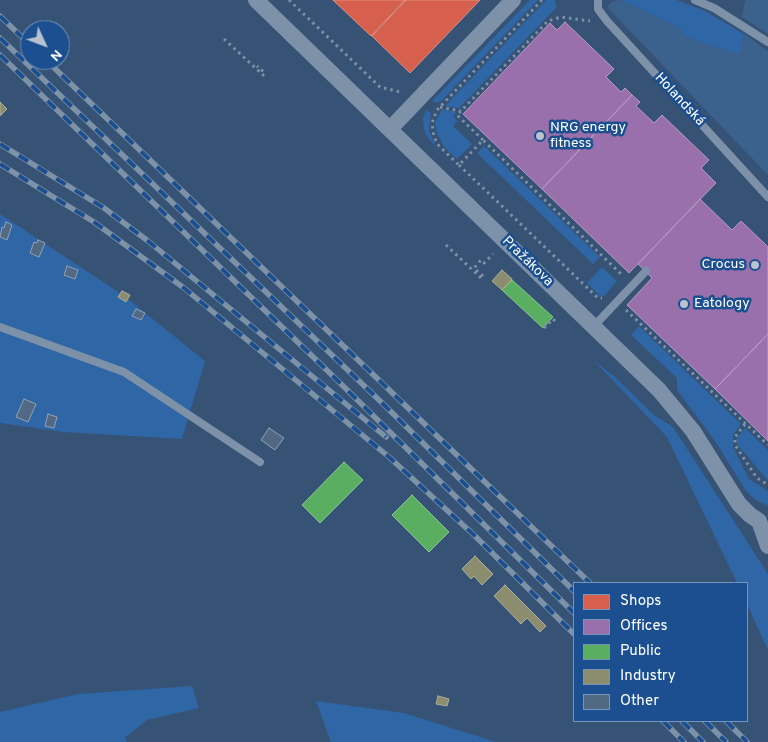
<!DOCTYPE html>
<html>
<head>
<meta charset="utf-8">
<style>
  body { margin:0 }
  #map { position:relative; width:768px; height:742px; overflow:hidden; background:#365274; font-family:Overpass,sans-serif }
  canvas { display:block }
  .legend { position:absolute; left:573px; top:582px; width:175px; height:140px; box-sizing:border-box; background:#1b4f8f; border:1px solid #7695bc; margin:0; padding:6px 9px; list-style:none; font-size:15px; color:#fff }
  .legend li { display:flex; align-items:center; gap:10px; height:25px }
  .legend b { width:25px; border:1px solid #7695bc }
  .north { position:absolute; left:20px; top:20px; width:50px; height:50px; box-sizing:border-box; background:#1b4f8f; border:1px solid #7695bc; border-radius:50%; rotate:133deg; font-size:14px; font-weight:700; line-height:20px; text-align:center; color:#fff }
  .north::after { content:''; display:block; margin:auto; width:18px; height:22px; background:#b9c2ce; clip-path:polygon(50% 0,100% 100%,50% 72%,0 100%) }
</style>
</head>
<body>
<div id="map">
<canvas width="768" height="742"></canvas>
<ul class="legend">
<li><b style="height:14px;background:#d6604d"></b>Shops</li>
<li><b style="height:14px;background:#9970ab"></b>Offices</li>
<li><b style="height:14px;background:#5aae61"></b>Public</li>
<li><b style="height:14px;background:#8c8c6e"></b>Industry</li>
<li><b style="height:14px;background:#526984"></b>Other</li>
</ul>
<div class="north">N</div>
</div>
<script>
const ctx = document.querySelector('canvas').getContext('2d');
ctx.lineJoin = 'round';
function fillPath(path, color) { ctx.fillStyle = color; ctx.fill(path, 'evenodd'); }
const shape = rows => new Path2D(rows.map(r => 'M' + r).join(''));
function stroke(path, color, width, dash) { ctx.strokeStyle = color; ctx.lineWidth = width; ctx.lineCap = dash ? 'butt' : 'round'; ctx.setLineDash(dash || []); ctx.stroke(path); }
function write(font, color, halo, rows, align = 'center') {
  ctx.font = font + ' Overpass,sans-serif'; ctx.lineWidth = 5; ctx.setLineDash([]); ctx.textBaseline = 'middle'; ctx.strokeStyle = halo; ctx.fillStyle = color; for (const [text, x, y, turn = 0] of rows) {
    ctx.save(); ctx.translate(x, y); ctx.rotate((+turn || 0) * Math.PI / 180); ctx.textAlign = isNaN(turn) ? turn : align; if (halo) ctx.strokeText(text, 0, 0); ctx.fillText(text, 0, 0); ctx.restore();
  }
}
const green = shape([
  [530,0,538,0,441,101,436,103,432,101],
  [546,0,555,0,556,8,459,108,445,106],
  [621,0,677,0,705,11,744,34,740,55,683,36,681,29],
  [442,109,456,112,453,116,457,121,453,126,472,144,457,159,445,148,437,134,435,123],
  [426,110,431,113,429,130,436,147,428,138,424,129,423,119],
  [484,146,600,257,593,264,477,153],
  [0,214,123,295,205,361,182,439,63,432,0,423],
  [602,267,617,281,604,296,600,296,587,283],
  [639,326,741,424,733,435,733,447,749,479,768,491,768,506,756,500,746,491,715,441,677,390,677,378,631,335],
  [593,360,615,377,654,415,673,427,768,574,768,650,747,604,747,583,737,583,667,437],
  [745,428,768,450,768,481,737,444,737,438],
  [192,686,199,708,147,720,125,738,127,742,0,742,0,712,78,694],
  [316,701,404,713,496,742,331,742]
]);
const water = shape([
  [621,0,681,29,683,36,740,55,744,34,768,51,768,185,614,22,608,13,607,7,613,1],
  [745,0,768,0,768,34,742,17]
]);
const pier = shape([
  [607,7,768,175,768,185,614,22,608,13]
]);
const shops = shape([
  [333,0,405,0,371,36,333,0],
  [406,0,480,0,410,73,372,36,406,0]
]);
const offices = shape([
  [565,22,614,69,606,77,621,92,625,88,632,95,542,189,463,114,550,23,557,30,565,22],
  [632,95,640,102,636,106,654,123,662,115,709,160,701,168,716,183,629,273,542,189,632,95],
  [700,199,732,230,741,221,768,247,768,334,715,389,627,305,652,278,638,264,700,199],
  [768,334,768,441,715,389,768,334]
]);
const public = shape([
  [512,280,553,317,543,328,502,290,512,280],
  [344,462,363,480,320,523,302,505,344,462],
  [412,495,449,532,429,552,392,515,412,495]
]);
const industry = shape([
  [0,102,7,109,0,116,0,102],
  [502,270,512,279,502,290,492,281,502,270],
  [122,291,130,295,126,302,118,297,122,291],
  [475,556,493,574,482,585,474,576,471,579,462,569,475,556],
  [505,585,546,626,540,632,527,618,521,624,494,596,505,585],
  [438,696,449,699,447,706,436,704,438,696]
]);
const building = shape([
  [6,222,12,225,7,240,0,237,2,227,4,228,6,222],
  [38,240,45,243,39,257,30,253,34,242,37,243,38,240],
  [67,266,78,270,75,279,64,275,67,266],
  [136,309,145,313,141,320,132,316,136,309],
  [24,399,36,404,28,422,16,417,24,399],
  [48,414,57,417,54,428,45,426,48,414],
  [269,428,284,438,275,450,261,440,269,428]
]);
const path = shape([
  [289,0,380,87,400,92],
  [542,0,437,110,432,123,434,137,439,146,459,165,483,140,623,276],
  [224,39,263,75,265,73,257,66],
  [440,107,461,111],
  [483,140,457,115,548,21,561,17,590,21],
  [459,165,598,298,602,298],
  [446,245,481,278,483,276],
  [483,276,474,268,481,260,484,263,493,254],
  [626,310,768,445],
  [544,328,553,319,556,322],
  [745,424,735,437,735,445,757,478,768,485]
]);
const lane = shape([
  [598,0,598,9,607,21,768,197],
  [695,0,714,8,768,42],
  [594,326,646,271],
  [0,327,124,372,260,462]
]);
const street = shape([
  [256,0,659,390,693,431,739,504,750,515,759,521,768,546],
  [390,129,513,0]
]);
const rail = shape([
  [0,16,30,45],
  [0,38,378,399,574,591],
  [0,55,337,380,574,613],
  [46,60,590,583],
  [0,144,104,208,148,241,386,437],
  [0,164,94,222,184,288,389,457,475,536,574,634],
  [663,721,684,742],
  [682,721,703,742],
  [705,721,726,742],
  [726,721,747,742]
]);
const markers = [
  [540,136,5,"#b9c2ce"],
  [755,265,5,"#b9c2ce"],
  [684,304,5,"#b9c2ce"]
];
const streetNames = [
  ["Holandská",679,100,47],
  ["Pražákova",527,262,44]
];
const poiNames = [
  ["NRG energy",550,128],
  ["fitness",550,144],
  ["Crocus",745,265,"right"],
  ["Eatology",694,304]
];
fillPath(green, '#2f66a5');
fillPath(water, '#3b618d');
fillPath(pier, '#365274');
fillPath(shops, '#d6604d');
stroke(shops, '#e29082', 1);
fillPath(offices, '#9970ab');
stroke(offices, '#b89bc4', 1);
fillPath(public, '#5aae61');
stroke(public, '#8cc690', 1);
fillPath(industry, '#8c8c6e');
stroke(industry, '#aeae9a', 1);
fillPath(building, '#526984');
stroke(building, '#92a2b6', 1);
stroke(path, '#7d92a8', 3, [2.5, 4]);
stroke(lane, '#7d92a8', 8);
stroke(street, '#7d92a8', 16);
stroke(rail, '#7e92a7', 5.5);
stroke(rail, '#1b4f8f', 4, [11]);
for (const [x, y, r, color] of markers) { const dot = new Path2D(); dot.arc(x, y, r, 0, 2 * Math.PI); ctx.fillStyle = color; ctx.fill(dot); stroke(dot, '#1b4f8f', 2); }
write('14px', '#fff', '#1b4f8f', streetNames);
write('14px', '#fff', '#1b4f8f', poiNames, 'left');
</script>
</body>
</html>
